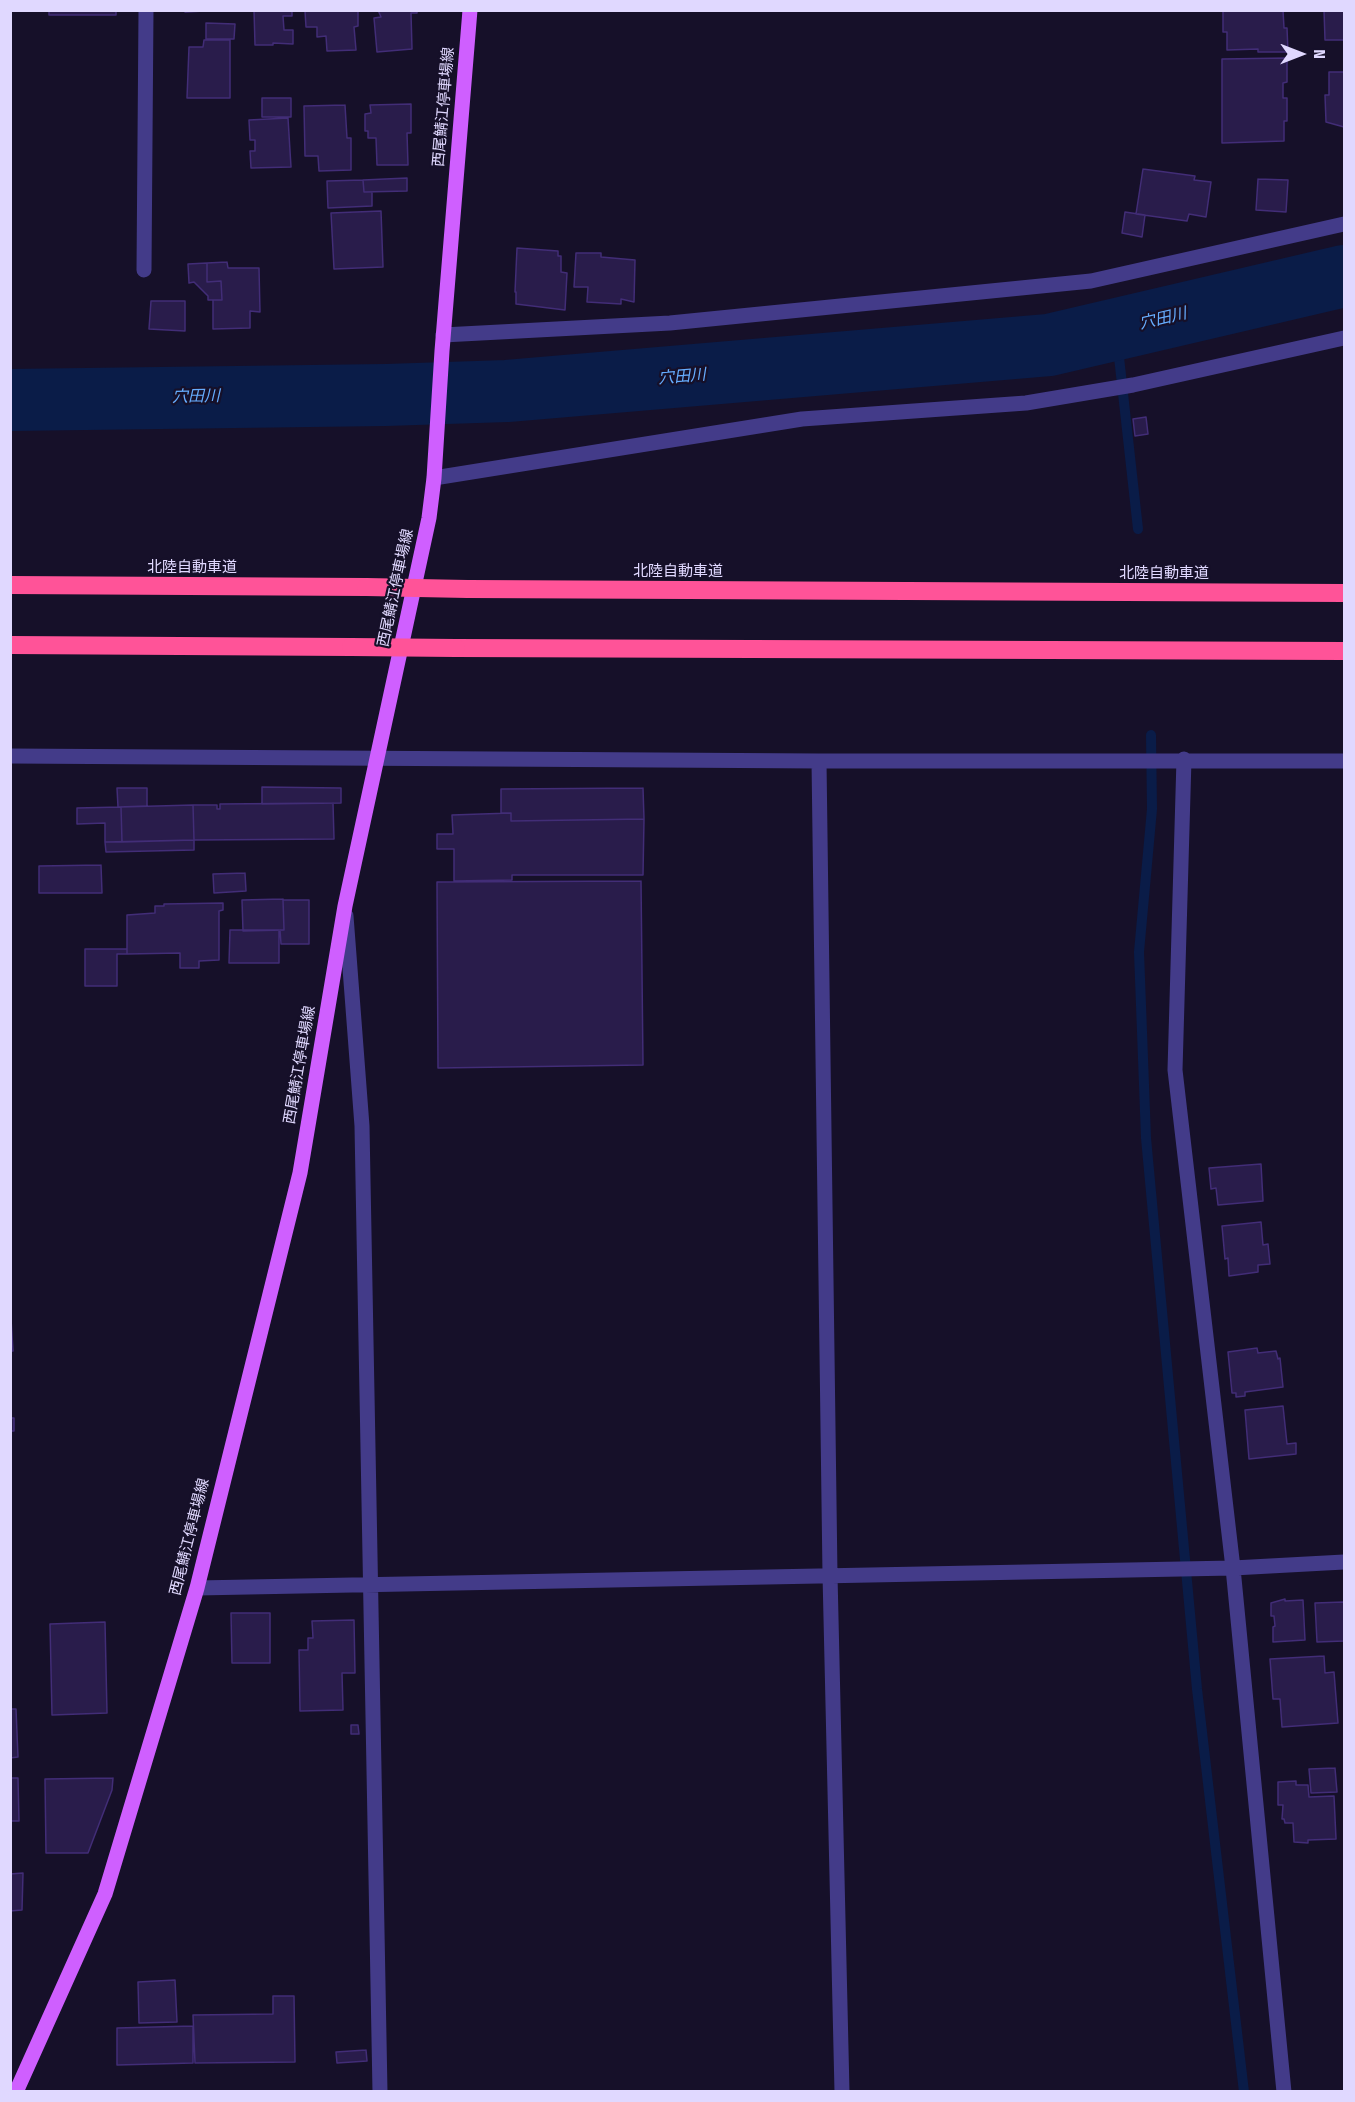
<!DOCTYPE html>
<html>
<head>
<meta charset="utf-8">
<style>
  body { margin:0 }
  #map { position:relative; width:1355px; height:2102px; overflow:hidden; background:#161029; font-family:"Fira Sans Condensed",sans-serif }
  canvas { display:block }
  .frame { position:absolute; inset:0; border:12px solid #e0d8ff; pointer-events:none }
  .north { position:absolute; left:1271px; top:24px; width:60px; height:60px; -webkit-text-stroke:4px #161029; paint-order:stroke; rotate:90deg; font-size:16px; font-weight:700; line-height:24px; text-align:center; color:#e0d8ff }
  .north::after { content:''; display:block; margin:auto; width:21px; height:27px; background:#e0d8ff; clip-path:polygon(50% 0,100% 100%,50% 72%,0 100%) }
</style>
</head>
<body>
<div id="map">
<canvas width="1355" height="2102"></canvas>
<div class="frame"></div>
<div class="north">N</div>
</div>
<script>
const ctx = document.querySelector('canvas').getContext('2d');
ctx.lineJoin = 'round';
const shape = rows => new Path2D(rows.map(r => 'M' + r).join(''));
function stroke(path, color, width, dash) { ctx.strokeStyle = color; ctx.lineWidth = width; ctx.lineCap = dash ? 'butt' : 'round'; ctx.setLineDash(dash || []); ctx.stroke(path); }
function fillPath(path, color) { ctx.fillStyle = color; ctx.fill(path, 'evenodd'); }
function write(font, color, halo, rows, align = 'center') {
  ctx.font = font + ' "Fira Sans Condensed","Noto Sans JP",sans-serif'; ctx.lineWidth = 4.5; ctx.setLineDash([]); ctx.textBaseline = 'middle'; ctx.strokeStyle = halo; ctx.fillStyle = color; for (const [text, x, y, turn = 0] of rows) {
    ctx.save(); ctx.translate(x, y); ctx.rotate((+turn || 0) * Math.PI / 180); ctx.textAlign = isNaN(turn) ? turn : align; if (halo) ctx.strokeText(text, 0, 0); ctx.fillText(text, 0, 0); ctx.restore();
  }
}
const stream = shape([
  [1116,330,1138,529],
  [1151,735,1152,809,1139,952,1146,1138,1197,1689,1244,2092]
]);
const river = shape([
  [10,400,386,395,507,391,1049,345,1344,276]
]);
const building = shape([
  [49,10,116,10,116,15,49,15,49,10],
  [185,10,225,10,185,12,185,10],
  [254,10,292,10,292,16,283,16,284,30,293,30,293,44,273,43,273,45,255,45,254,10],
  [358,10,358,26,354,27,356,50,327,51,326,36,317,37,317,27,306,27,305,11,358,10],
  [378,10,417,10,417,13,411,13,412,49,377,52,374,18,381,17,378,10],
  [1223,10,1283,10,1284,28,1287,28,1288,52,1258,52,1258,49,1227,50,1227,32,1223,32,1223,10],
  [1324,10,1344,10,1344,40,1325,40,1324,10],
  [206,23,235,24,234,39,206,39,206,23],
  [204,40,230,40,230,98,187,98,189,47,203,47,204,40],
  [1287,58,1287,82,1283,83,1283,98,1287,98,1287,121,1284,121,1284,141,1222,143,1222,59,1287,58],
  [1329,72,1344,72,1344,127,1326,122,1325,95,1329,95,1329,72],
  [262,98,291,98,291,117,262,117,262,98],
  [411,104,411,133,407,133,408,165,377,165,376,138,368,138,368,131,365,131,365,114,371,113,370,105,411,104],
  [345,105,347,138,351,138,351,170,319,171,318,156,305,156,304,106,345,105],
  [288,118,291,167,251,168,250,151,255,151,255,140,250,140,249,120,288,118],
  [1143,169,1195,176,1194,180,1211,182,1206,217,1189,214,1187,221,1136,214,1143,169],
  [407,178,407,191,364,192,363,180,407,178],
  [1258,179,1288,180,1286,212,1256,210,1258,179],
  [363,180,364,192,372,192,372,206,328,208,327,181,363,180],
  [381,211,383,267,334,269,331,213,381,211],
  [1125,212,1145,215,1142,237,1122,233,1125,212],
  [517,248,558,251,558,256,561,256,561,272,567,273,565,310,516,304,516,292,515,292,517,248],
  [576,253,601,253,601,257,635,260,634,302,621,299,621,304,587,302,588,287,574,287,576,253],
  [227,262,228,268,259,268,260,312,250,311,250,328,213,329,213,300,222,300,221,281,207,282,207,263,227,262],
  [207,263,207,282,221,281,222,300,208,300,208,296,194,282,189,283,188,264,207,263],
  [151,301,185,301,185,331,149,329,151,301],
  [1146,417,1148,434,1135,436,1133,419,1146,417],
  [262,787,341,788,341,803,262,804,262,787],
  [117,788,147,788,147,806,118,807,117,788],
  [643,788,644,819,511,821,511,813,501,813,501,789,643,788],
  [333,803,334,839,194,840,193,805,217,805,217,809,220,809,220,804,333,803],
  [193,805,194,840,122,842,121,807,193,805],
  [121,807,122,842,105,842,105,823,77,824,77,808,121,807],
  [511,813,511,821,644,819,643,875,512,875,512,880,454,881,454,849,437,849,437,834,453,834,452,815,511,813],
  [194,840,194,850,106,852,105,842,194,840],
  [101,865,102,893,39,893,39,866,101,865],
  [245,873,246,891,214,893,213,874,245,873],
  [641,881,643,1065,438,1068,437,882,641,881],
  [283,899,284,930,243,931,242,900,283,899],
  [283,900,309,900,309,944,281,944,280,930,284,930,283,900],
  [223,903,223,910,219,911,219,960,199,961,199,968,180,968,180,953,127,954,127,915,155,913,155,906,164,906,164,904,223,903],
  [230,930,279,930,279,963,229,963,230,930],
  [85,949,127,949,127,954,117,954,117,986,85,986,85,949],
  [1261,1164,1263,1201,1218,1205,1216,1188,1211,1189,1209,1168,1261,1164],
  [1261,1222,1263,1245,1268,1244,1270,1264,1258,1265,1258,1272,1229,1276,1228,1258,1225,1259,1222,1226,1261,1222],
  [10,1303,13,1351,10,1351,10,1303],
  [1257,1348,1258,1353,1276,1351,1278,1359,1280,1358,1283,1387,1245,1392,1245,1396,1236,1397,1236,1393,1232,1393,1228,1352,1257,1348],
  [1283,1406,1287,1444,1296,1443,1296,1454,1249,1459,1245,1410,1283,1406],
  [10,1418,14,1418,14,1431,10,1431,10,1418],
  [1285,1599,1285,1601,1303,1600,1305,1640,1273,1642,1273,1627,1275,1626,1274,1616,1271,1616,1271,1603,1285,1599],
  [1344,1602,1344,1641,1317,1642,1315,1603,1344,1602],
  [231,1613,270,1613,270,1663,232,1663,231,1613],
  [354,1620,355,1673,342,1673,343,1710,300,1711,299,1650,308,1650,308,1638,313,1638,312,1621,354,1620],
  [105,1622,107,1713,52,1715,50,1624,105,1622],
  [1324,1656,1325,1673,1334,1672,1338,1723,1282,1727,1280,1699,1273,1699,1270,1659,1324,1656],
  [10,1709,16,1709,18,1757,10,1758,10,1709],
  [351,1725,358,1725,359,1734,351,1734,351,1725],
  [1335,1768,1337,1792,1311,1793,1309,1769,1335,1768],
  [10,1778,18,1778,19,1821,10,1821,10,1778],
  [113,1778,112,1790,88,1853,46,1853,45,1779,113,1778],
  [1296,1781,1296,1785,1308,1785,1309,1797,1334,1796,1336,1839,1308,1840,1308,1843,1294,1842,1293,1823,1285,1823,1284,1819,1282,1819,1283,1805,1278,1805,1278,1782,1296,1781],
  [23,1873,22,1910,10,1911,10,1874,23,1873],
  [175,1980,177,2022,139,2023,138,1982,175,1980],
  [273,1996,294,1996,295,2062,195,2063,193,2015,273,2014,273,1996],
  [193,2026,193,2063,117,2065,117,2028,193,2026],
  [366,2050,367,2061,337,2063,336,2052,366,2050]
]);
const minor = shape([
  [144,270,146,10],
  [443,335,670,323,1091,281,1344,224],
  [434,478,802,419,1026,403,1133,385,1344,338],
  [10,756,819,761,1344,761],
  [1184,759,1175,1070,1233,1568,1284,2092],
  [819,761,830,1575,842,2092],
  [346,916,362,1126,380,2092],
  [197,1588,1233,1568,1344,1562]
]);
const major = shape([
  [16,2092,105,1894,197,1588,300,1173,345,906,429,518,434,478,442,351,470,10]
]);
const highway = shape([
  [10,585,366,587],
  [468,589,1344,593],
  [10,645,351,647],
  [456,648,1344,651]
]);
const highwayBridge = shape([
  [366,587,468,589],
  [351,647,456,648]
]);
const streetNames = [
  ["西尾鯖江停車場線",444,107,-85],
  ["北陸自動車道",192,568],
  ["北陸自動車道",678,572],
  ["北陸自動車道",1164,574],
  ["西尾鯖江停車場線",396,588,-78],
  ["西尾鯖江停車場線",300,1065,-80],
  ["西尾鯖江停車場線",190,1537,-76]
];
const waterNames = [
  ["穴田川",1163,319,-13],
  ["穴田川",682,377,-5],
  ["穴田川",196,397,-1]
];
stroke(stream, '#0a1c48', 10);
stroke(river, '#0a1c48', 62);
fillPath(building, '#291c4b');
stroke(building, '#422d77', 1.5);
stroke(minor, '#433b89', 15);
stroke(major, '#cf5fff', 15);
stroke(highway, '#ff5398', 18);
stroke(highwayBridge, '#ff5398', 18);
write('15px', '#e0d8ff', '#161029', streetNames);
write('italic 16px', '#66adff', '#161029', waterNames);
</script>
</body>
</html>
